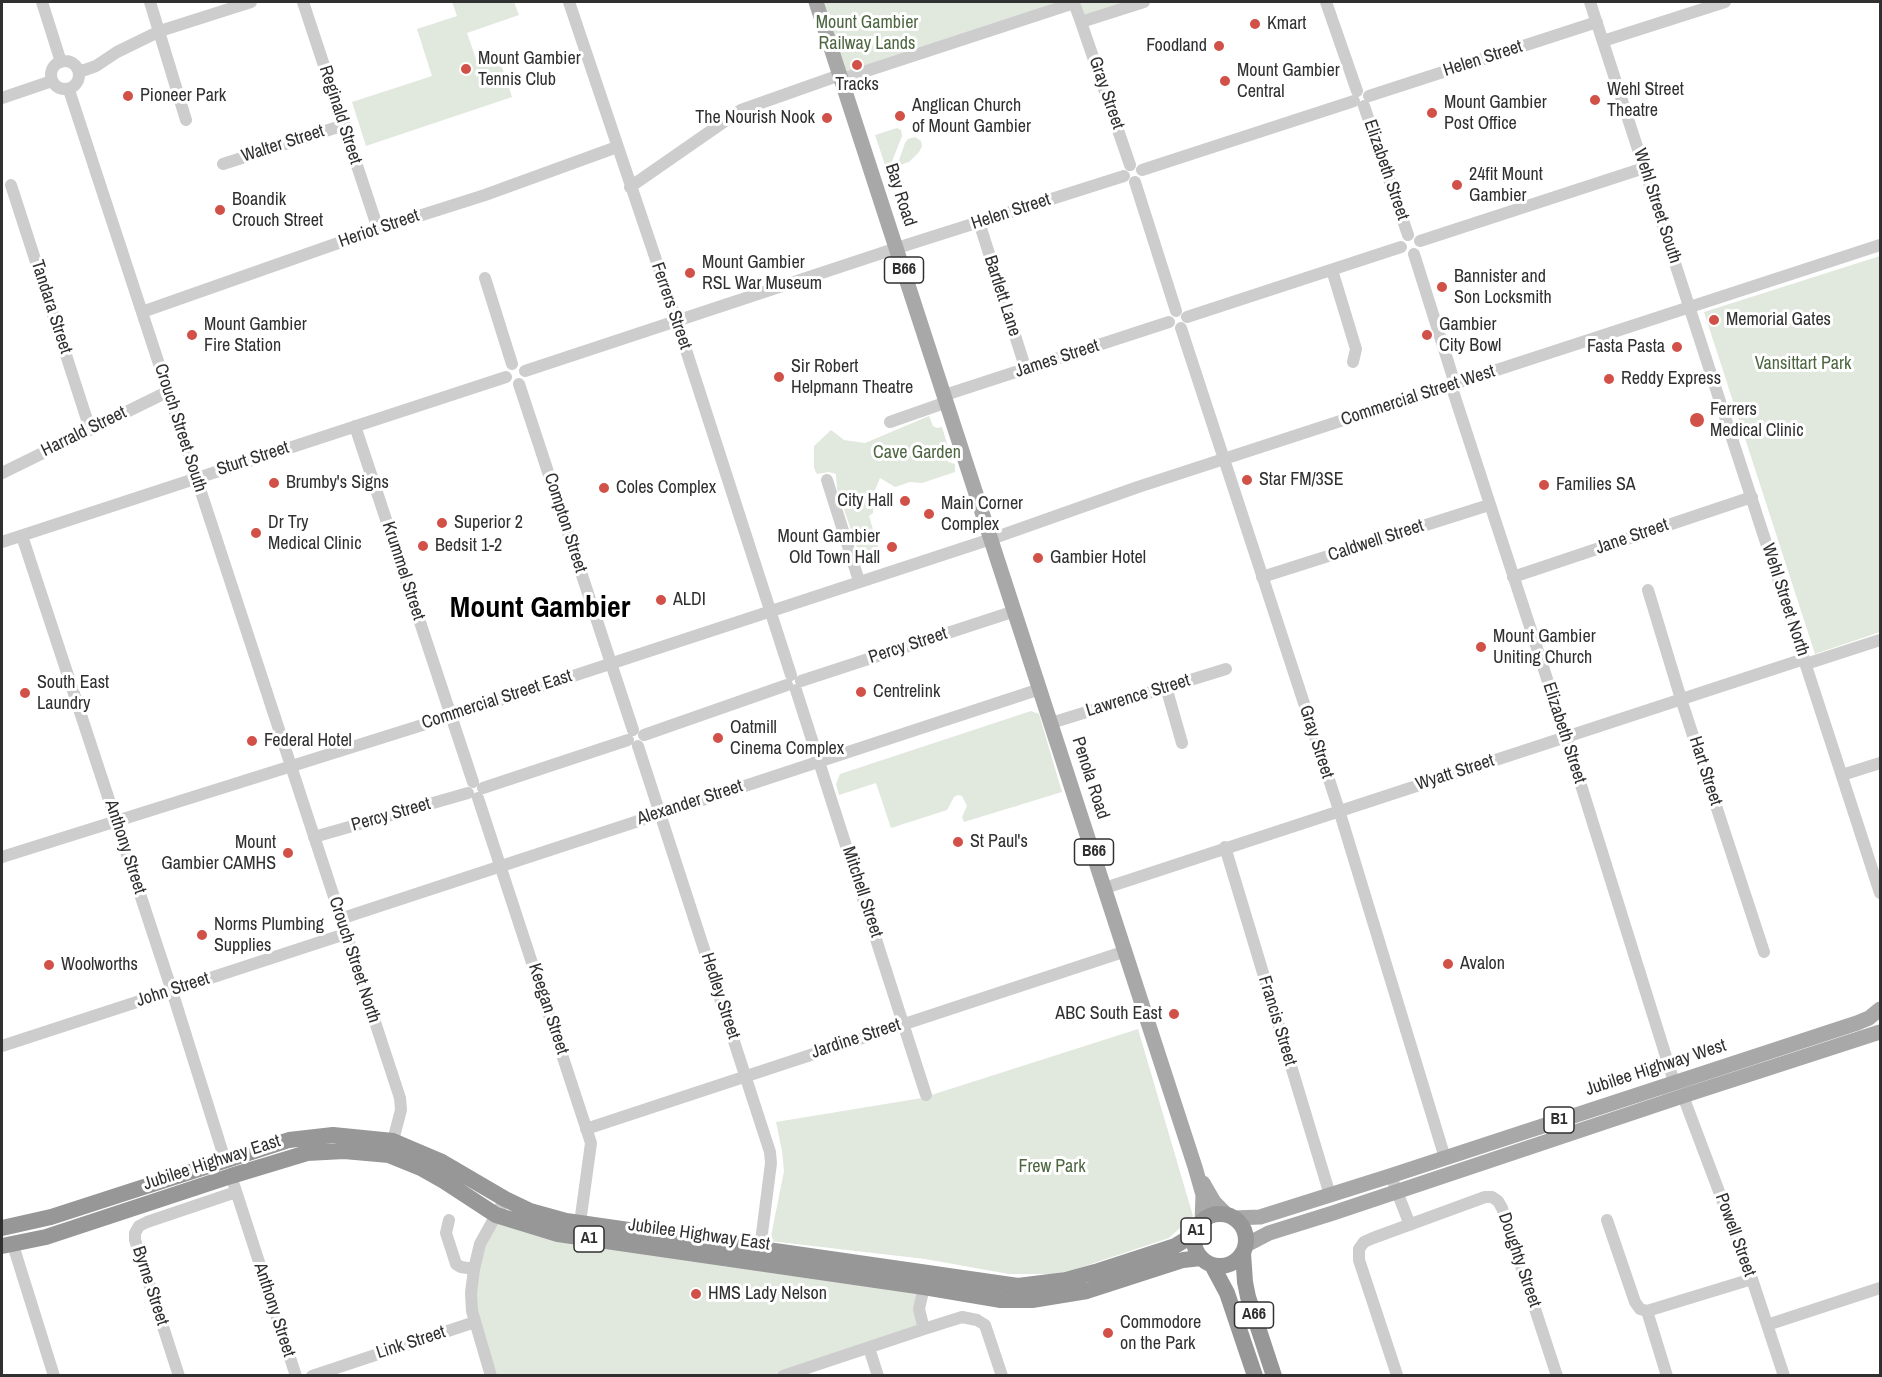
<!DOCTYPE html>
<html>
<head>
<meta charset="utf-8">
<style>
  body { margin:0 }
  #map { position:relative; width:1882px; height:1377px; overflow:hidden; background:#fff; font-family:"Archivo Narrow",sans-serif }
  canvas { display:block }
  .frame { position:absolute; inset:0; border:3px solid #303030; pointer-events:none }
</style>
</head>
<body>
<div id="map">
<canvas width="1882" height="1377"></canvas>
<div class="frame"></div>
</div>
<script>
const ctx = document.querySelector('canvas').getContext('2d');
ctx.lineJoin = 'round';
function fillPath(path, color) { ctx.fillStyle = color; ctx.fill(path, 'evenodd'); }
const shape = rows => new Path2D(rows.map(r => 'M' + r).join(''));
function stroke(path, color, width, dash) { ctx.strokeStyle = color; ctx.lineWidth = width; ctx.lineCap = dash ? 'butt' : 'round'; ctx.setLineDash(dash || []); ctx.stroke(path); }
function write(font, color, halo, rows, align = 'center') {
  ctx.font = font + ' "Archivo Narrow",sans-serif'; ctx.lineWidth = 6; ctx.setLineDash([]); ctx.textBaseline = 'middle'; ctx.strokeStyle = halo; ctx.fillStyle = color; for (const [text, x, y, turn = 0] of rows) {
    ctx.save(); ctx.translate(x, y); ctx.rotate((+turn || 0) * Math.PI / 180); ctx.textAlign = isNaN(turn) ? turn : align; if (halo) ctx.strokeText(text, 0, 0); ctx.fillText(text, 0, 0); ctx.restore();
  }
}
const green = shape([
  [452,2,514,2,519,15,467,33,477,62,498,55,512,97,366,146,352,102,432,76,417,29,457,16],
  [820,2,1069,2,843,75],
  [1077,2,1133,2,1083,19],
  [897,128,901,130,902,136,891,164,886,168,875,135],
  [915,137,921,141,922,146,919,152,909,162,897,166,905,143,908,139],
  [1880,256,1880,632,1815,654,1704,312],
  [929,416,933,426,937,428,942,427,951,457,948,458,948,462,955,464,955,472,922,483,910,482,895,487,880,478,873,495,873,513,869,516,880,553,861,559,837,489,836,474,829,472,817,474,814,468,814,446,831,430,844,440,865,443],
  [1031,711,1039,714,1062,792,964,822,962,817,967,806,962,796,958,795,954,797,947,810,891,828,876,783,839,795,836,784,840,774],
  [1138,1029,1193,1216,1169,1238,1070,1271,1050,1274,1009,1274,925,1259,770,1241,784,1171,782,1151,776,1122,922,1098],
  [496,1221,919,1291,921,1326,773,1375,496,1376,474,1307,477,1269,484,1244]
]);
const minor = shape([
  [42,2,61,62],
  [150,2,186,120],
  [303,2,378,229],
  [569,2,677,322,791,675],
  [1326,2,1357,91],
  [1590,2,1880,893],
  [1081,22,1130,165],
  [1603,41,1725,2],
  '51 75a14 14 0 1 1 28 0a14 14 0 1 1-28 0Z',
  [79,72,96,66,117,52,160,31,251,2],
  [842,79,1074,3,1081,22,1144,2],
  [69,90,400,1098,401,1110,391,1148],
  [1369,96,1597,22],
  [2,98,52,81],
  [1364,106,1408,235],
  [223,164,344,125],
  [1142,170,1354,101],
  [1135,182,1176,311],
  [11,185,90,429],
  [630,187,741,110,840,75],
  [979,222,1026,370],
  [1420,241,1644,168],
  [1414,254,1455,384],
  [1332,270,1356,349,1353,362],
  [485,278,512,364],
  [142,312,378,229,485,195,617,147],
  [1187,317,1401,247],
  [1181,328,1339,810,1445,1158],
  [525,371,897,248,1124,176],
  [519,384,633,730],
  [1451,385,1566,737,1674,1082],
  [945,395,1169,322],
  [890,422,947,402],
  [355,426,473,782],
  [2,473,167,392],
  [827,480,859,581],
  [22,536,172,991,225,1160],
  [2,542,506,377],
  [1262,577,1489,505],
  [1513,577,1752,497],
  [1648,590,1681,699,1764,952],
  [1806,664,1880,640],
  [801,681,1015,611],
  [1166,687,1182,743],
  [796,690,926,1095],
  [1051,723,1226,669],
  [644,735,787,685],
  [638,746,770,1152,771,1163,760,1249],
  [1842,775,1880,763],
  [483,788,628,740],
  [478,798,591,1143,580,1223],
  [314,837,468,793],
  [1225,847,1330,1195],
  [2,857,451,716,991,539,1138,487,1880,245],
  [1105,888,1804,659],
  [340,919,1040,689],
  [2,1046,345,934],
  [1683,1096,1752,1279,1784,1376],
  [586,1129,1126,951],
  [1394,1184,1410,1225],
  [234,1185,296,1376],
  [449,1220,446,1233,456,1264,461,1267,474,1269],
  [1607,1220,1635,1302,1640,1309,1647,1311,1752,1279],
  [13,1245,54,1376],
  [1647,1311,1667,1376],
  [1767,1325,1880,1288],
  [924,1329,962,1317,977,1320,985,1325,1002,1376],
  [869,1348,878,1376],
  [1397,1375,1359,1260,1359,1249,1364,1242,1373,1238,1485,1197,1492,1197,1498,1201,1502,1208,1557,1376],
  [179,1376,135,1240,135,1233,139,1226,147,1222,236,1192],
  [312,1376,475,1322],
  [491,1376,472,1311,471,1293,474,1269,480,1244,505,1199],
  [783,1376,924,1329,919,1309,924,1287]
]);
const major = shape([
  [816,2,1195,1167,1203,1195,1202,1222],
  [1203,1183,1214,1202,1226,1214],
  [1234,1218,1260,1217,1390,1176,1857,1023,1869,1018,1880,1009],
  [1246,1245,1269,1233,1333,1213,1683,1096,1880,1032]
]);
const highway = shape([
  '1194 1240a26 26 0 1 1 52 0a26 26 0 1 1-52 0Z',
  [2,1228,51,1217,289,1140,333,1135,393,1141,440,1161,505,1199,530,1211,566,1221,1018,1286,1066,1280,1095,1272,1175,1246,1195,1234],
  [2,1246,46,1237,231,1176,307,1153,344,1151,389,1155,421,1168,444,1181,496,1215,558,1234,924,1287,1001,1300,1032,1300,1087,1291,1183,1260,1201,1258],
  [1243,1253,1245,1282,1248,1297,1274,1376],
  [1212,1265,1227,1293,1255,1376]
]);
const markers = [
  [1255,24,6,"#d15047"],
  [1219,46,6,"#d15047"],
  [857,65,6,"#d15047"],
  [466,69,6,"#d15047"],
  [1225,81,6,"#d15047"],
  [128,96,6,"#d15047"],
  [1595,100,6,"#d15047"],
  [1432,113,6,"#d15047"],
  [900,116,6,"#d15047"],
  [827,118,6,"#d15047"],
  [1457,185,6,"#d15047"],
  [220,210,6,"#d15047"],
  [690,273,6,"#d15047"],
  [1442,287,6,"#d15047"],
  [1714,320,6,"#d15047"],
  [192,335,6,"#d15047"],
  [1427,335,6,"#d15047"],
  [1677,347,6,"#d15047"],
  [779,377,6,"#d15047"],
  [1609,379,6,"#d15047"],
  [1697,420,8,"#d15047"],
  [1247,480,6,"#d15047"],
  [274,483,6,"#d15047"],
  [1544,485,6,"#d15047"],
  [604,488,6,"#d15047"],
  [905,501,6,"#d15047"],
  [929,514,6,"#d15047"],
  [442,523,6,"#d15047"],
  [256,533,6,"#d15047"],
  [423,546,6,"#d15047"],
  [892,547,6,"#d15047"],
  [1038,558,6,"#d15047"],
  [661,600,6,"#d15047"],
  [1481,647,6,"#d15047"],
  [861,692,6,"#d15047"],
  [25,693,6,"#d15047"],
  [718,738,6,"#d15047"],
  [252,741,6,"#d15047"],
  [958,842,6,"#d15047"],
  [288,853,6,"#d15047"],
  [202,935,6,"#d15047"],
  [1448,964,6,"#d15047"],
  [49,965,6,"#d15047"],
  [1174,1014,6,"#d15047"],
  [696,1294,6,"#d15047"],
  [1108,1333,6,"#d15047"]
];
const shields = [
  [904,270,39],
  [1094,852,39],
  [1559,1120,30],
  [1196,1231,30],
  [589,1239,30],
  [1254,1315,39]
];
const shieldNames = [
  ["B66",904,270],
  ["B66",1094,852],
  ["B1",1559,1120],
  ["A1",1196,1231],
  ["A1",589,1239],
  ["A66",1254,1315]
];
const parkNames = [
  ["Mount Gambier",867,23],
  ["Railway Lands",867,44],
  ["Vansittart Park",1803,364],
  ["Cave Garden",917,453],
  ["Frew Park",1052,1167]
];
const poiNames = [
  ["Kmart",1267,24],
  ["Foodland",1207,46,"right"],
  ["Mount Gambier",478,59],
  ["Tennis Club",478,80],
  ["Mount Gambier",1237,71],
  ["Central",1237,92],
  ["Tracks",857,85,"center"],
  ["Wehl Street",1607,90],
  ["Theatre",1607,111],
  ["Pioneer Park",140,96],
  ["Mount Gambier",1444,103],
  ["Post Office",1444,124],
  ["Anglican Church",912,106],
  ["of Mount Gambier",912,127],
  ["The Nourish Nook",815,118,"right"],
  ["24fit Mount",1469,175],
  ["Gambier",1469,196],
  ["Boandik",232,200],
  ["Crouch Street",232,221],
  ["Mount Gambier",702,263],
  ["RSL War Museum",702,284],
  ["Bannister and",1454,277],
  ["Son Locksmith",1454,298],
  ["Memorial Gates",1726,320],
  ["Mount Gambier",204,325],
  ["Fire Station",204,346],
  ["Gambier",1439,325],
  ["City Bowl",1439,346],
  ["Fasta Pasta",1665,347,"right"],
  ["Sir Robert",791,367],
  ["Helpmann Theatre",791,388],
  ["Reddy Express",1621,379],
  ["Ferrers",1710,410],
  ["Medical Clinic",1710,431],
  ["Star FM/3SE",1259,480],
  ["Brumby's Signs",286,483],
  ["Families SA",1556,485],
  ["Coles Complex",616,488],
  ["City Hall",893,501,"right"],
  ["Main Corner",941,504],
  ["Complex",941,525],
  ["Dr Try",268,523],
  ["Medical Clinic",268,544],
  ["Superior 2",454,523],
  ["Mount Gambier",880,537,"right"],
  ["Old Town Hall",880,558,"right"],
  ["Bedsit 1-2",435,546],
  ["Gambier Hotel",1050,558],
  ["ALDI",673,600],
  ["Mount Gambier",1493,637],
  ["Uniting Church",1493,658],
  ["South East",37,683],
  ["Laundry",37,704],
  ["Centrelink",873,692],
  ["Oatmill",730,728],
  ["Cinema Complex",730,749],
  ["Federal Hotel",264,741],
  ["St Paul's",970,842],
  ["Mount",276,843,"right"],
  ["Gambier CAMHS",276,864,"right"],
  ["Norms Plumbing",214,925],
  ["Supplies",214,946],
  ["Avalon",1460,964],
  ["Woolworths",61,965],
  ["ABC South East",1162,1014,"right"],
  ["HMS Lady Nelson",708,1294],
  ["Commodore",1120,1323],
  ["on the Park",1120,1344]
];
const streetNames = [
  ["Helen Street",1483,59,-18],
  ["Gray Street",1106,93,71],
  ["Reginald Street",340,115,72],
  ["Walter Street",283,144,-18],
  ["Elizabeth Street",1386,170,71],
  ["Bay Road",900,195,72],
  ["Wehl Street South",1657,206,72],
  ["Helen Street",1011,212,-18],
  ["Heriot Street",379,229,-19],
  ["Bartlett Lane",1002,296,72],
  ["Ferrers Street",671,306,71],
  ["Tandara Street",51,307,72],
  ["James Street",1057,359,-18],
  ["Commercial Street West",1418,396,-18],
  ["Crouch Street South",180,428,72],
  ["Harrald Street",84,432,-26],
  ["Sturt Street",253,459,-18],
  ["Compton Street",565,523,72],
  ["Jane Street",1632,537,-19],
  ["Caldwell Street",1376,541,-18],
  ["Krummel Street",403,571,72],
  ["Wehl Street North",1785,600,72],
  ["Percy Street",908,646,-18],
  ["Lawrence Street",1138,696,-17],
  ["Commercial Street East",497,700,-18],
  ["Elizabeth Street",1564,733,72],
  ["Gray Street",1316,742,72],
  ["Hart Street",1705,771,72],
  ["Wyatt Street",1455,773,-18],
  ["Penola Road",1090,778,72],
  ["Alexander Street",690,803,-18],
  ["Percy Street",391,815,-16],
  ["Anthony Street",125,847,72],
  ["Mitchell Street",862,892,72],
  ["Crouch Street North",354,960,72],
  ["John Street",173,990,-18],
  ["Hedley Street",720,996,72],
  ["Keegan Street",548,1009,72],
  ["Francis Street",1277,1021,73],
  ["Jardine Street",856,1039,-18],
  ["Jubilee Highway West",1656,1068,-18],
  ["Jubilee Highway East",212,1163,-18],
  ["Jubilee Highway East",699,1235,8],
  ["Powell Street",1735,1235,70],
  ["Doughty Street",1519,1260,71],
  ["Byrne Street",150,1286,72],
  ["Anthony Street",274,1310,72],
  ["Link Street",411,1343,-18]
];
const townNames = [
  ["Mount Gambier",540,609]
];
fillPath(green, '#e1e8dd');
stroke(minor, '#cdcdcd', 12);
stroke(major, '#a8a8a8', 15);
stroke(highway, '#979797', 16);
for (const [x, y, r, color] of markers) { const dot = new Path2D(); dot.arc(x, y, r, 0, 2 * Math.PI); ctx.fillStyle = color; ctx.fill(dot); stroke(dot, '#fff', 2); }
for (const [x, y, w] of shields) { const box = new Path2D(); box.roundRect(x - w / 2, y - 13, w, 26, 4.5); ctx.fillStyle = '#fff'; ctx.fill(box); stroke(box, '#303030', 1.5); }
write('bold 16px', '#303030', null, shieldNames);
write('18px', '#4e6742', '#fff', parkNames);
write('18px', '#303030', '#fff', poiNames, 'left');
write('18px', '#303030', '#fff', streetNames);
write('bold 30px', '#000', '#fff', townNames);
</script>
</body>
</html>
